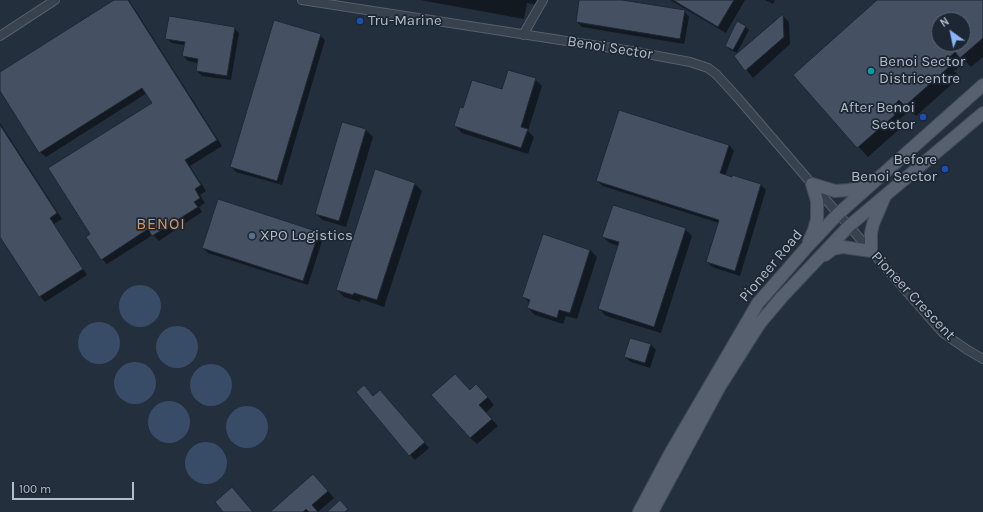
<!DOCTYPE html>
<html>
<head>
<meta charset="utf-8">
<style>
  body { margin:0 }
  #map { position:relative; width:983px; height:512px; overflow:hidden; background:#242f3e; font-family:Karla,sans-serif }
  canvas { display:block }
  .north { position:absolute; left:931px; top:12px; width:40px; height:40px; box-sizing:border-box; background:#1d2633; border:1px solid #59626f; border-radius:50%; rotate:327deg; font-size:11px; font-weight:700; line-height:16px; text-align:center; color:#b4bcc9 }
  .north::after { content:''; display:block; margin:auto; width:14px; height:18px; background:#8ab4f8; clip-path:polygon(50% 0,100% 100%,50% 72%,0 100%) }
  .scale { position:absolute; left:12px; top:482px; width:122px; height:18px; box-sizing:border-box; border:2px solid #b4bcc9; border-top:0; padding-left:5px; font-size:12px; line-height:14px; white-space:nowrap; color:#b4bcc9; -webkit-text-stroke:3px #1d2633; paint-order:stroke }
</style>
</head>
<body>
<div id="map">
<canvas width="983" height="512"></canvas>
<div class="north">N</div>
<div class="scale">100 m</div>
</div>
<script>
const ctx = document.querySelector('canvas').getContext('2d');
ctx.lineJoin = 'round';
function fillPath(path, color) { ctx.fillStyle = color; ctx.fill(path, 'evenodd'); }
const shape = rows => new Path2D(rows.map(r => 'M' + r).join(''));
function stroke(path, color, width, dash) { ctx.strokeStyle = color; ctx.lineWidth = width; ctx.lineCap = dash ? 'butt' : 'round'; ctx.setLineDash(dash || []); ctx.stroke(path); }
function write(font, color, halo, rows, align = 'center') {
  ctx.font = font + ' Karla,sans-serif'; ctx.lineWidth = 3.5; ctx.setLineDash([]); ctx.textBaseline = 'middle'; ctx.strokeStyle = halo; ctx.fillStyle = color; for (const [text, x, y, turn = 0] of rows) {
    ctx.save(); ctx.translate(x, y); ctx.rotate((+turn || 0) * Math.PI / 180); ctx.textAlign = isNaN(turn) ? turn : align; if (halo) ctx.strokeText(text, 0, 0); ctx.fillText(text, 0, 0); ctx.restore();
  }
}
const water = shape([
  '119 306a21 21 0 1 1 42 0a21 21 0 1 1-42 0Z',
  '78 343a21 21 0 1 1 42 0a21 21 0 1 1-42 0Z',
  '156 347a21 21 0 1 1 42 0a21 21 0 1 1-42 0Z',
  '114 383a21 21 0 1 1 42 0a21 21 0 1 1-42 0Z',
  '190 385a21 21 0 1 1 42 0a21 21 0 1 1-42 0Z',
  '148 422a21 21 0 1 1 42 0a21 21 0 1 1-42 0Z',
  '226 427a21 21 0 1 1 42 0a21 21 0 1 1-42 0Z',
  '185 463a21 21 0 1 1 42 0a21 21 0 1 1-42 0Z'
]);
const shadow = shape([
  [116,0,129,0,222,146,190,166,206,191,200,195,205,203,199,207,202,212,159,241,153,235,107,264,102,259,92,235,153,103,147,93,46,157,40,152,0,89,0,73],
  [420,0,541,0,540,6,527,3,524,19],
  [580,0,616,0,684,11,689,17,684,44,582,27,577,22],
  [670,0,745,0,726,33],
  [765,0,775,0,773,4],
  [879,0,983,0,983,57,971,67,966,62,954,71,960,77,916,116,910,110,899,120,904,125,868,157,794,75],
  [939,20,963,20,963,44,939,44],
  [782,15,789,22,790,44,753,78,735,56],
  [745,26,749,30,737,53,729,49,726,46],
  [234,28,239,33,231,80,202,76,197,71,198,63,188,61,183,56,185,45,172,43,166,38],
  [320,35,325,40,282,185,236,172,231,167],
  [535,79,542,86,528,131,534,137,528,154,462,133,455,126,464,110,503,90],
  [0,123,62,219,54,224,87,275,45,302,40,296,0,235],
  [343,123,366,130,373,137,346,227,323,220,316,214],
  [729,145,734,151,725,176,733,178,733,177,761,185,766,190,740,276,712,267,707,262,719,223,603,186,597,181],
  [415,184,422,191,384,307,361,299,360,302,344,297,337,290],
  [685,229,692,236,661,333,606,316,599,309,619,246,610,243,603,237],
  [318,233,323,238,308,285,208,253,203,248],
  [543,236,590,250,597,257,577,319,566,316,563,324,535,315,528,308,530,303,523,297],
  [631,339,651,345,656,350,650,368,631,362,625,357],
  [470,391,483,392,494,405,486,413,498,426,477,444,470,438],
  [374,397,385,397,429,448,415,460,410,455],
  [320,482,334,498,318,512,272,512]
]);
const building = shape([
  [114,0,128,0,217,140,185,160,201,185,195,189,200,198,194,202,198,207,152,236,148,229,101,260,86,237,90,234,48,168,152,103,142,88,39,153,0,91,0,72,114,0],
  [579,0,622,0,685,10,680,39,576,22,579,0],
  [673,0,734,0,718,27,673,0],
  [877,0,983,0,983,38,960,58,955,52,945,61,950,66,905,106,899,100,890,109,895,115,857,148,793,75,877,0],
  [939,20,963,20,963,44,939,44,939,20],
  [783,14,784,37,745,71,734,56,783,14],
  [169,16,235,27,227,76,196,71,198,59,182,56,185,42,165,39,169,16],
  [274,20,321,34,277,181,230,167,274,20],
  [737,21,746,26,733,50,725,46,737,21],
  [508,70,536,78,521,127,528,129,521,148,454,126,460,107,463,108,472,80,502,89,508,70],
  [619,110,729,145,720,173,732,177,732,175,761,184,735,271,706,262,719,220,596,181,619,110],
  [342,122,366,129,339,221,315,214,342,122],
  [0,125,57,213,50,218,83,269,39,297,0,237,0,125],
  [375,169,415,183,377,300,354,293,353,295,336,290,375,169],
  [218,199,319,232,303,281,202,248,218,199],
  [613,205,686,228,654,327,598,309,619,242,602,237,613,205],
  [543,234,590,250,570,313,559,310,557,318,527,308,530,300,522,297,543,234],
  [630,338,651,344,645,363,624,357,630,338],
  [455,374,470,390,476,384,488,397,479,405,492,419,470,438,431,395,455,374],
  [364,385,373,396,380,390,425,442,409,456,356,392,364,385],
  [313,474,328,491,312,505,318,512,309,512,306,509,303,512,270,512,313,474],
  [232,487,253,512,223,512,215,502,232,487],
  [340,500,348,509,345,512,327,512,340,500]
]);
const minor = shape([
  [302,0,631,51,690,62,708,68,716,74,737,97,812,184,943,333,966,349,983,359],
  [523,35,543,0],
  [0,36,55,0]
]);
const primary = shape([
  [812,184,835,191,849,190,860,188,869,185],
  [809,241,814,230,817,219,817,201,812,184],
  [825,255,833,249,843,247,871,251,871,233,873,224,885,196],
  [639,512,671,452,758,303,807,247,838,214,983,85],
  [652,512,720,386,760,323,782,297,849,226,983,113]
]);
const markers = [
  [360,21,4,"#1a4fb4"],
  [871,71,4,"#0f9aa8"],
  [923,117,4,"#1a4fb4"],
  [945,169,4,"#1a4fb4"],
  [252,236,4,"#5c6f8a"]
];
const poiNames = [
  ["Tru-Marine",368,21],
  ["Benoi Sector",879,62],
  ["Districentre",879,79],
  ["After Benoi",915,108,"right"],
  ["Sector",915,125,"right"],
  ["Before",937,160,"right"],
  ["Benoi Sector",937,177,"right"],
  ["XPO Logistics",260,236]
];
const streetNames = [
  ["Benoi Sector",610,48,9],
  ["Pioneer Road",771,266,-50],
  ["Pioneer Crescent",913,296,47]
];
const neighbourhoodNames = [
  ["BENOI",161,224]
];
fillPath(water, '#394c67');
fillPath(shadow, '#0007');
fillPath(building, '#455162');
stroke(building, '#1f2835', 1);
stroke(minor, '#565f6c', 10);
stroke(primary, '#414a57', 14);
stroke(minor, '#38414e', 8);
stroke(primary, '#56606e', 12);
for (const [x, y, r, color] of markers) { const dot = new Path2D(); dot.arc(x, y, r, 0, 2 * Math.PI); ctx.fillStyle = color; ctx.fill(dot); stroke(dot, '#1d2633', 1.5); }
write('15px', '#b4bcc9', '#1d2633', poiNames, 'left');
write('15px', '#b4bcc9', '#1d2633', streetNames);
ctx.letterSpacing = '1px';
write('16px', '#d59563', '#1d2633', neighbourhoodNames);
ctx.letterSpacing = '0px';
</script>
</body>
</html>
